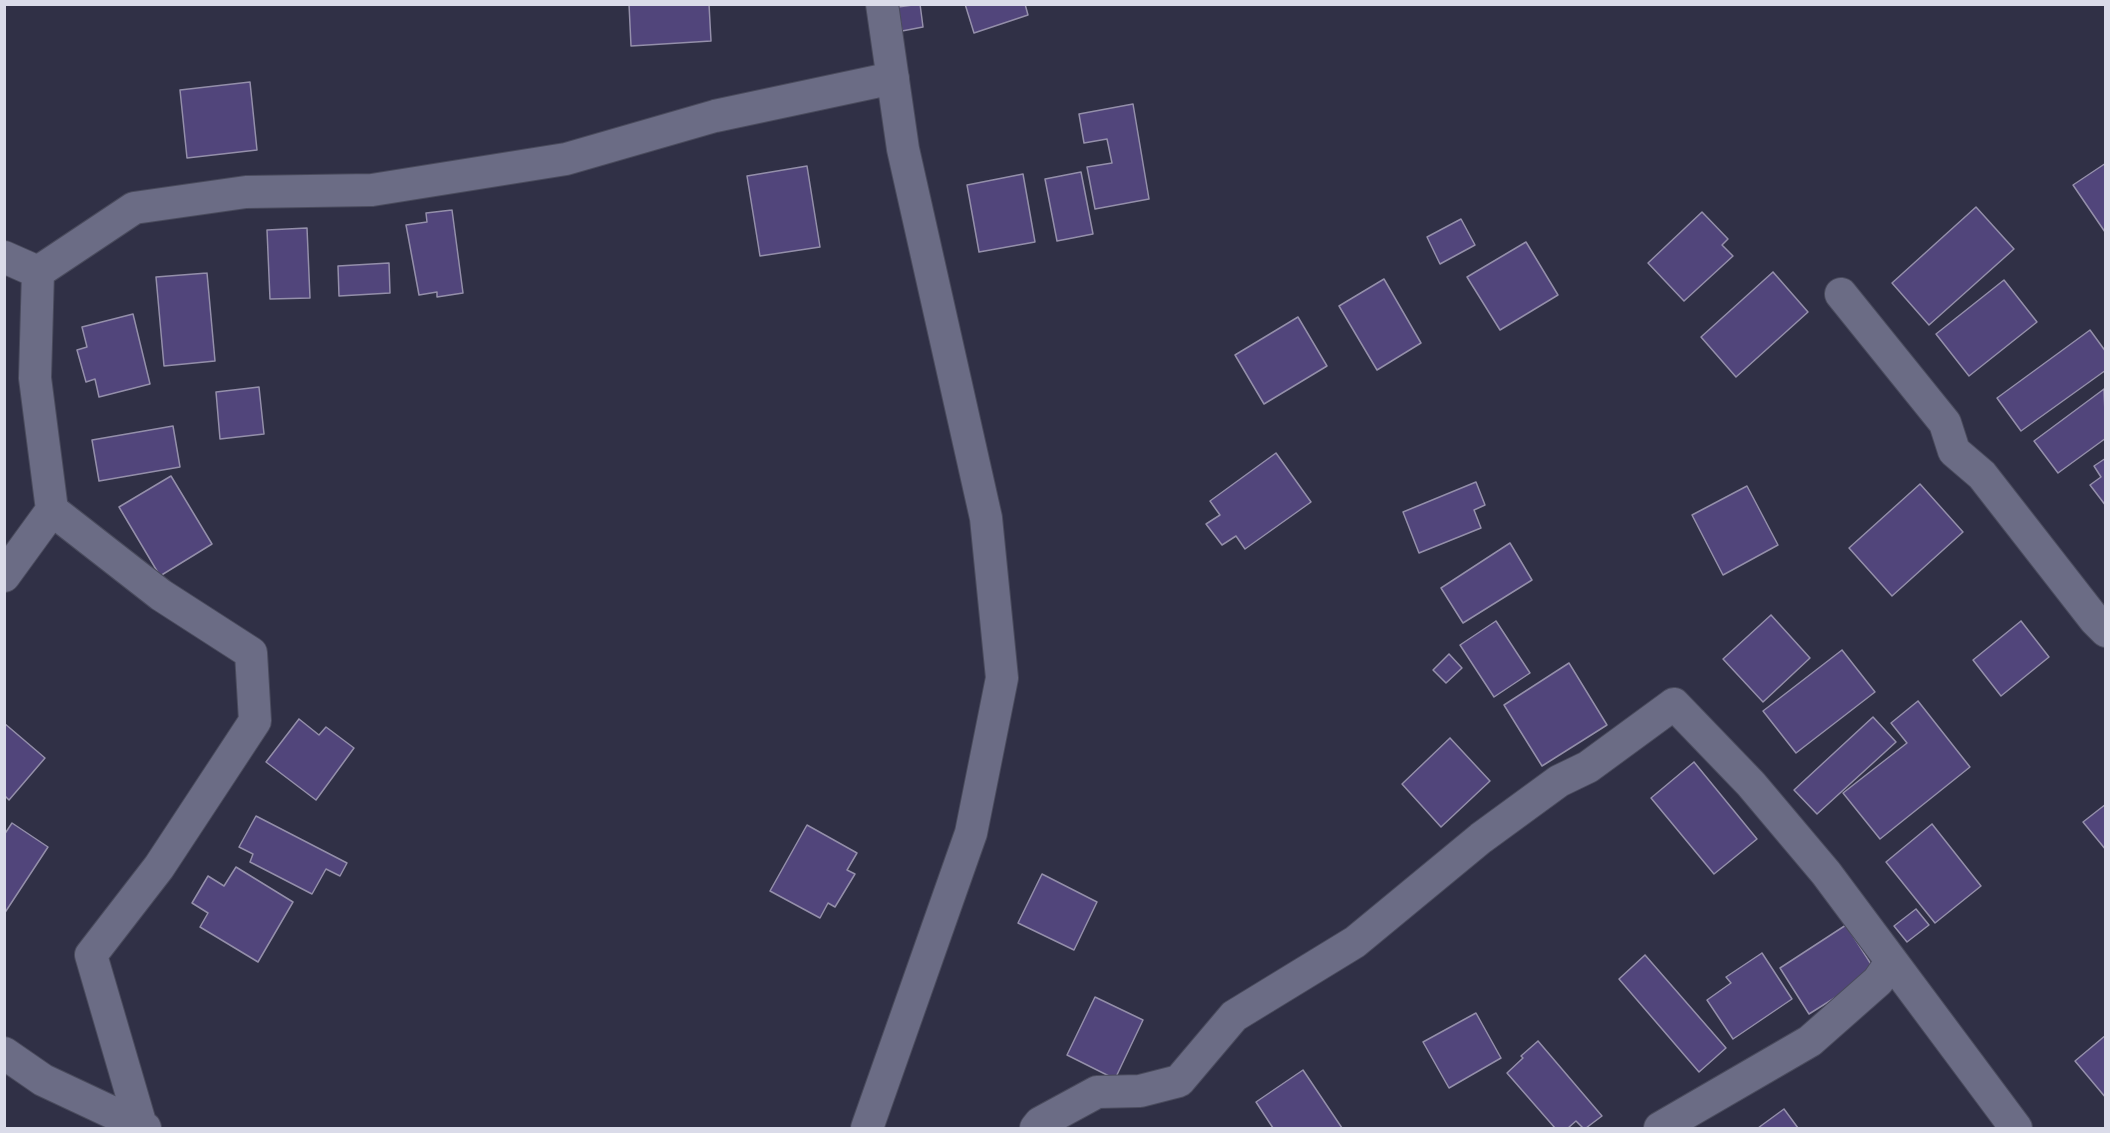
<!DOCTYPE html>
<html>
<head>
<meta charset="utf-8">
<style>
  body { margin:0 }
  #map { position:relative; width:2110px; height:1133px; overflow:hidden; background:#303046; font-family:Cabin,sans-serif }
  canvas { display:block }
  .frame { position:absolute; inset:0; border:6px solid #dadbe9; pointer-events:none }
</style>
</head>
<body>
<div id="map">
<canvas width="2110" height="1133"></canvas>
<div class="frame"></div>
</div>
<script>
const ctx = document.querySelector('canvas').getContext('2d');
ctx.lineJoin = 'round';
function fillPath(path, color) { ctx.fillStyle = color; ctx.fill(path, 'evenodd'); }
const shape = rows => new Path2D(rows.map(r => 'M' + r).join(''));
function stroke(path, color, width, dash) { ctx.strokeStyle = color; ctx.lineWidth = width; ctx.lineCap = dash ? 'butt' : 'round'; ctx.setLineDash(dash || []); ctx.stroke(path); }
const building = shape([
  [629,4,709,4,711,41,631,46,629,4],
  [920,4,923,27,902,31,898,7,920,4],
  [965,4,1025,4,1028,15,974,33,965,4],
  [250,82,257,150,187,158,180,90,250,82],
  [1133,104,1149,199,1095,209,1087,167,1112,163,1107,139,1084,143,1079,114,1133,104],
  [2106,163,2106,232,2105,232,2073,185,2106,163],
  [807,166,820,247,760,256,747,176,807,166],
  [1081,172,1093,234,1057,241,1045,179,1081,172],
  [1023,174,1035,242,979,252,967,185,1023,174],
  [1976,207,2014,249,1929,325,1892,283,1976,207],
  [452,210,463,293,437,297,437,292,419,295,406,225,427,222,426,213,452,210],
  [1702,212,1728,239,1722,245,1733,256,1684,301,1648,263,1702,212],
  [1461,219,1475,245,1440,264,1427,237,1461,219],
  [307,228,310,298,270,299,267,230,307,228],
  [1526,242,1558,295,1500,330,1467,277,1526,242],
  [389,263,390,293,339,296,338,266,389,263],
  [1773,272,1808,312,1736,377,1701,337,1773,272],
  [207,273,215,361,164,366,156,277,207,273],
  [1384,279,1421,343,1377,370,1339,306,1384,279],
  [2004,280,2037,322,1969,376,1936,334,2004,280],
  [133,314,150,384,99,397,95,379,86,382,77,350,87,347,82,327,133,314],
  [1298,317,1327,366,1264,404,1235,355,1298,317],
  [2090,330,2106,352,2106,370,2021,431,1997,398,2090,330],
  [259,387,264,434,220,439,216,392,259,387],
  [2104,389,2106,438,2058,473,2034,441,2104,389],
  [173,426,180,467,99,481,92,440,173,426],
  [1276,453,1311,502,1245,549,1236,536,1222,545,1206,524,1220,515,1210,501,1276,453],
  [2106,458,2106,506,2090,485,2101,477,2094,466,2106,458],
  [171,476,212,544,160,576,119,507,171,476],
  [1476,482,1485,505,1474,510,1481,528,1419,553,1403,512,1476,482],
  [1920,484,1963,532,1892,596,1849,548,1920,484],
  [1747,486,1778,545,1723,575,1692,515,1747,486],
  [1510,543,1532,580,1463,623,1441,588,1510,543],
  [1771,615,1810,658,1763,702,1723,659,1771,615],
  [1496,621,1530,673,1494,697,1460,645,1496,621],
  [2021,621,2049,657,2001,696,1973,660,2021,621],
  [1842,650,1875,692,1796,753,1763,711,1842,650],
  [1449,654,1462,668,1446,683,1433,670,1449,654],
  [1569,663,1607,725,1542,766,1504,705,1569,663],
  [1918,701,1970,767,1880,839,1843,793,1907,743,1891,723,1918,701],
  [1873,717,1896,742,1817,814,1794,790,1873,717],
  [299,719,319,735,326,727,354,748,316,800,266,762,299,719],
  [4,723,45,758,9,800,4,795,4,723],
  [1450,738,1490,781,1441,827,1402,784,1450,738],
  [1694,762,1757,839,1714,874,1651,798,1694,762],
  [2106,804,2106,850,2083,822,2106,804],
  [256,816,347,863,340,876,326,869,312,894,250,862,253,854,239,847,256,816],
  [12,823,48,847,4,914,4,835,12,823],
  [1932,824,1981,886,1935,923,1886,862,1932,824],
  [807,825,857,853,847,870,855,874,835,907,828,903,820,918,770,891,807,825],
  [236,867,293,902,258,962,200,927,208,913,192,903,208,876,224,886,236,867],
  [1042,874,1097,902,1074,950,1018,923,1042,874],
  [1916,909,1929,925,1907,942,1894,926,1916,909],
  [1846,925,1876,972,1809,1014,1780,968,1846,925],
  [1762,953,1792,999,1733,1039,1707,1000,1731,983,1726,977,1762,953],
  [1645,955,1726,1048,1699,1072,1619,979,1645,955],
  [1095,997,1143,1020,1115,1079,1067,1055,1095,997],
  [1476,1013,1501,1058,1449,1088,1423,1042,1476,1013],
  [2106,1035,2106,1098,2075,1061,2106,1035],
  [1538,1041,1602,1116,1586,1128,1583,1128,1576,1121,1568,1128,1555,1128,1507,1073,1523,1058,1521,1056,1538,1041],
  [1303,1070,1342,1128,1273,1128,1256,1102,1303,1070],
  [1784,1109,1798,1128,1758,1128,1784,1109]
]);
const street = shape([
  [4,257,38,272],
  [1841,294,1945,423,1954,451,1982,475,2095,620,2106,631],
  [52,510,161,595,251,653,255,721,159,867,91,955,141,1126,145,1128],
  [4,576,52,510,35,378,38,272,134,208,246,192,372,190,566,159,715,116,893,78],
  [4,1053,43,1080,141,1126],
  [867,1128,971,833,1002,678,986,518,903,149,882,4],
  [1036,1128,1040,1123,1097,1092,1140,1091,1179,1081,1234,1016,1355,942,1481,838,1559,781,1588,767,1674,704,1751,784,1826,873,2016,1128],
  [1660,1128,1810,1041,1878,981,1891,962]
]);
fillPath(building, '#51457b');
stroke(building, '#948faa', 1.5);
stroke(street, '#4a4b5d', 34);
stroke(street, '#6b6c85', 32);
</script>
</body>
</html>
